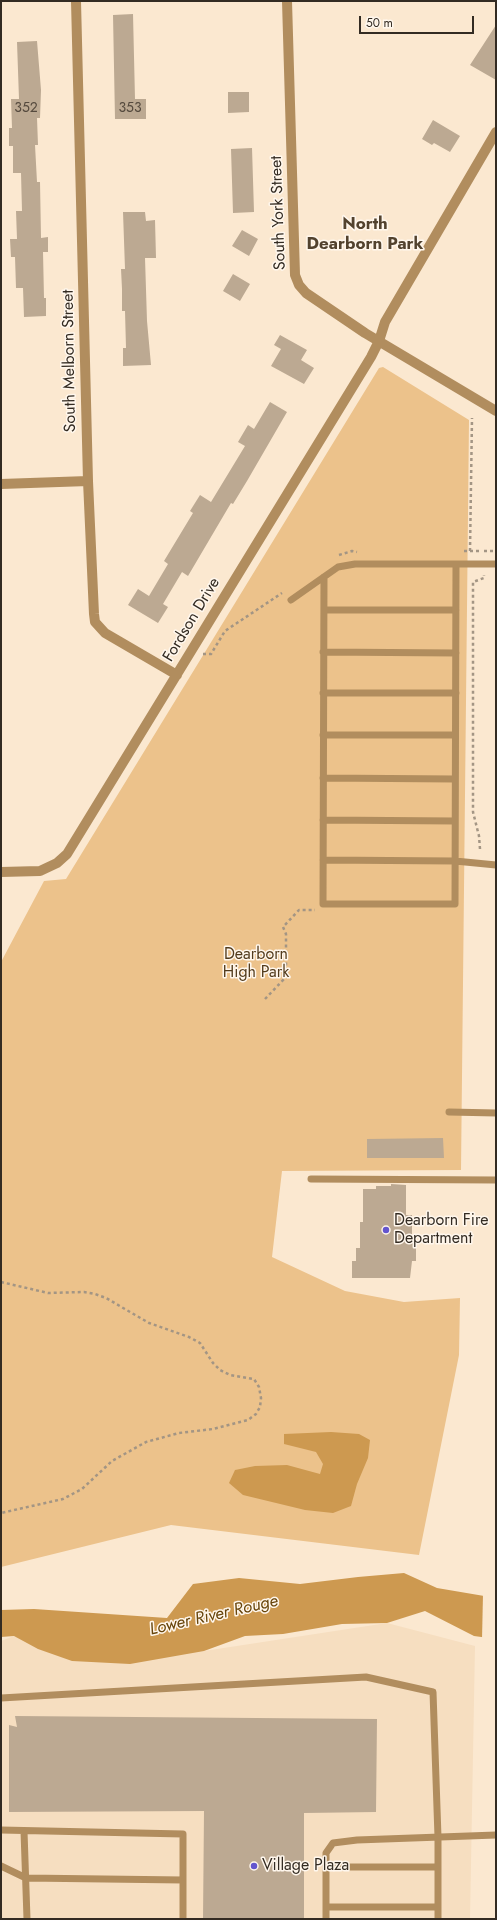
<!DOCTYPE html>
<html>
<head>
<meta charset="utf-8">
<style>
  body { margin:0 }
  #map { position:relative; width:497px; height:1920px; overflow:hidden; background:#fbe8d0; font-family:Jost,sans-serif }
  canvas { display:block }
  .frame { position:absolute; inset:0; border:2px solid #332b22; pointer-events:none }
  .scale { position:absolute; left:359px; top:16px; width:115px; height:18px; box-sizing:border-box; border:2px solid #332b22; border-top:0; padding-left:5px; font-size:12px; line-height:14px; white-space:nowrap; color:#332b22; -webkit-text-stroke:3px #fff7ed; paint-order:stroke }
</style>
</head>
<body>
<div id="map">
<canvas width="497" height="1920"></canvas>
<div class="frame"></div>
<div class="scale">50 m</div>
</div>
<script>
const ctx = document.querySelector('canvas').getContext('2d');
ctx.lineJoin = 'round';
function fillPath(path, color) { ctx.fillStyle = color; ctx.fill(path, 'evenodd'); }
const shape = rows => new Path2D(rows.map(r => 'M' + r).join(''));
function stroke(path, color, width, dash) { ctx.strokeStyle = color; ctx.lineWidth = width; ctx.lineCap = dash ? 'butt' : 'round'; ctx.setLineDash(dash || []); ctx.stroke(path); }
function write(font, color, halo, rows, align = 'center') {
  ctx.font = font + ' Jost,sans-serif'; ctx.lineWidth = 3; ctx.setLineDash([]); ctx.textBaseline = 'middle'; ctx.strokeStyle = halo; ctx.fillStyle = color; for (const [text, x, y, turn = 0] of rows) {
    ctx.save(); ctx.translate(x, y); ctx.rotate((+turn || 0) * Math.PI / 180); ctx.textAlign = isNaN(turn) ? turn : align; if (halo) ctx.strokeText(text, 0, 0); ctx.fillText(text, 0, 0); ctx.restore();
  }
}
const built = shape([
  [387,1623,475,1646,470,1919,1,1919,1,1641,14,1636,204,1651]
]);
const green = shape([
  [383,367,469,420,461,1170,282,1171,272,1257,345,1291,404,1302,460,1298,459,1355,419,1555,171,1525,1,1567,1,962,44,881,66,879,379,368]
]);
const water = shape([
  [331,1432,359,1434,370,1440,368,1458,357,1484,351,1506,333,1513,305,1510,243,1495,229,1483,235,1470,255,1466,287,1465,320,1474,323,1464,316,1452,284,1444,284,1434],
  [404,1573,437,1588,496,1598,496,1639,474,1636,425,1611,387,1623,342,1624,283,1634,245,1636,204,1651,130,1664,72,1661,38,1649,14,1636,1,1637,1,1610,34,1609,167,1618,193,1584,239,1578,300,1584,358,1577]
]);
const pier = shape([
  [483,1594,496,1596,496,1641,482,1640]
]);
const building = shape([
  [133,14,135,99,146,99,146,119,115,119,113,15],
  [496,25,496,80,470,65],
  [37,41,41,90,40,118,37,118,38,145,35,145,37,182,40,182,41,238,48,237,48,252,43,252,44,298,46,298,46,316,24,317,23,288,16,288,15,257,11,257,10,239,17,239,16,211,22,211,21,173,13,173,13,146,9,146,9,128,12,128,11,99,19,99,17,42],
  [228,92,249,92,249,112,228,113],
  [433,120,460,136,450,152,434,143,432,145,422,139],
  [252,148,254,212,233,213,231,149],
  [123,212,145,212,146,221,155,220,156,258,145,258,147,321,151,365,123,366,123,348,126,348,125,311,122,311,122,289,121,269,125,269],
  [242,230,258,239,249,256,232,246],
  [233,274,250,284,240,301,223,291],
  [280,335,307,350,301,360,314,368,304,384,271,366,281,349,274,345],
  [270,402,287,412,247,481,233,504,231,503,188,576,182,572,163,604,168,607,158,623,128,605,138,589,149,596,168,564,164,561,193,513,190,511,200,495,211,502,245,446,238,442,248,425,254,429],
  [443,1138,444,1158,367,1158,367,1139],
  [391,1184,406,1185,406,1215,412,1215,412,1238,416,1238,416,1261,412,1261,410,1278,352,1278,352,1261,356,1261,356,1248,360,1248,360,1222,363,1222,363,1189,376,1189,376,1186,391,1186],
  [15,1716,377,1719,376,1812,304,1813,304,1919,203,1919,204,1811,9,1812,9,1725,17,1727]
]);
const path = shape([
  [464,551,479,551],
  [470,551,472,418],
  [484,551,493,551],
  [339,555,352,551,357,552],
  [169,652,176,653],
  [203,654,211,654,225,631,282,593],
  [480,849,479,836,473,812,473,582,484,578,484,575],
  [265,999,286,977,286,934,283,927,299,910,315,910],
  [1,1282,48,1293,84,1292,95,1294,106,1298,149,1323,189,1337,200,1343,213,1363,220,1370,230,1375,254,1379,259,1387,261,1398,260,1407,256,1414,248,1420,213,1429,179,1433,146,1442,112,1461,82,1489,63,1499,1,1513]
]);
const lane = shape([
  [324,577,323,904,455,904,456,564],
  [291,600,338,567,355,564,496,564],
  [324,610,456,610],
  [323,652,456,653],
  [323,693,456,693],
  [323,735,455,735],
  [323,778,455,779],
  [323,820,455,821],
  [323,860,455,861,496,865],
  [449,1112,496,1113],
  [311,1179,496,1180],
  [1,1698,366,1677,433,1692,438,1837,438,1919],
  [1,1830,183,1834,183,1919],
  [24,1831,27,1919],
  [1,1866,26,1878,183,1880],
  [326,1867,438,1867],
  [326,1907,438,1907],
  [326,1919,326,1853,333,1843,357,1840,496,1835]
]);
const street = shape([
  [76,1,88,481,94,614,95,622,105,633,177,675],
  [287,1,295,275,299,285,306,293,365,333,496,411],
  [1,484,88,481],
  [1,872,40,871,57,863,67,854,371,357,379,341,385,322,496,132]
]);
const markers = [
  [386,1230,4,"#6355ce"],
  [254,1866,4,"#6355ce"]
];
const numberNames = [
  ["352",26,109],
  ["353",130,109]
];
const streetNames = [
  ["South York Street",279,213,-92],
  ["South Melborn Street",70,361,-91],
  ["Fordson Drive",192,620,-59]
];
const parkNames = [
  ["Dearborn",256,955],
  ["High Park",256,973]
];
const poiNames = [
  ["Dearborn Fire",394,1221],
  ["Department",394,1239],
  ["Village Plaza",262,1866]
];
const neighbourhoodNames = [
  ["North",365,225],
  ["Dearborn Park",365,245]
];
const waterNames = [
  ["Lower River Rouge",214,1616,-13]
];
fillPath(built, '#f6dec0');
fillPath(green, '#ecc28b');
fillPath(water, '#cd9950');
fillPath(pier, '#fbe8d0');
fillPath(building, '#bca992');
stroke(path, '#a39584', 2.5, [3, 3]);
stroke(lane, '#b18d5e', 7);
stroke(street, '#b18d5e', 10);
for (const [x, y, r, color] of markers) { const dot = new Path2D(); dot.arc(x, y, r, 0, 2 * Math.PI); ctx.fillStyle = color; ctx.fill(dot); stroke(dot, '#fff7ed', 1.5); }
write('14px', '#554a3e', null, numberNames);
write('16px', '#332b22', '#fff7ed', streetNames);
write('16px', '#523b1c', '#fff7ed', parkNames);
write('16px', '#332b22', '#fff7ed', poiNames, 'left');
write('bold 17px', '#52422e', '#fff7ed', neighbourhoodNames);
write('italic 17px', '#68450b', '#fff7ed', waterNames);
</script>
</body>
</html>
